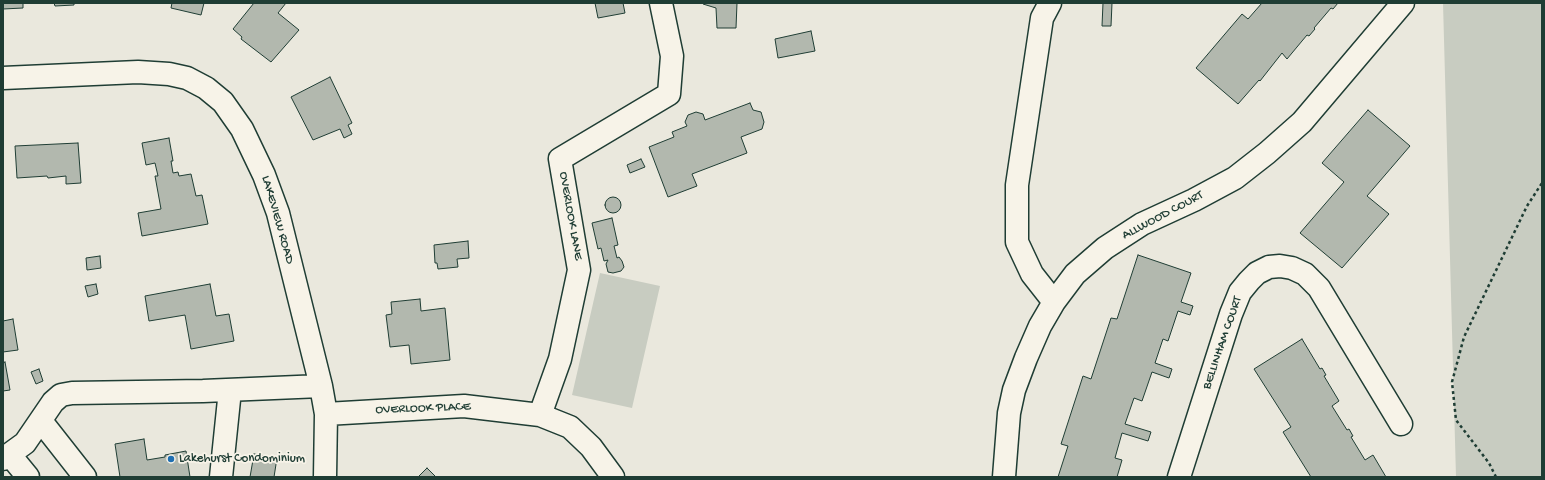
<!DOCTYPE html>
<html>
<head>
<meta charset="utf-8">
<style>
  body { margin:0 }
  #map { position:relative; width:1545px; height:480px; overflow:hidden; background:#eae8dd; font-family:"Gochi Hand",sans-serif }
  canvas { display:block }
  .frame { position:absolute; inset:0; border:4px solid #1f3d34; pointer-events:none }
</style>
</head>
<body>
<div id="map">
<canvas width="1545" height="480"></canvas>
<div class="frame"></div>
</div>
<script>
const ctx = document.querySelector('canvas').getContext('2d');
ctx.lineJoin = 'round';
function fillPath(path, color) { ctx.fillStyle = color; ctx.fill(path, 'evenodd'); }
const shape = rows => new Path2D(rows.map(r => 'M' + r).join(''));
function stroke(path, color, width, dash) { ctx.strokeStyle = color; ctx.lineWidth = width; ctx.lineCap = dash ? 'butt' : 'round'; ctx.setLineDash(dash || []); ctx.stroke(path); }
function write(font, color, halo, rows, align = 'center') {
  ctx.font = font + ' "Gochi Hand",sans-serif'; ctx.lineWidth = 3.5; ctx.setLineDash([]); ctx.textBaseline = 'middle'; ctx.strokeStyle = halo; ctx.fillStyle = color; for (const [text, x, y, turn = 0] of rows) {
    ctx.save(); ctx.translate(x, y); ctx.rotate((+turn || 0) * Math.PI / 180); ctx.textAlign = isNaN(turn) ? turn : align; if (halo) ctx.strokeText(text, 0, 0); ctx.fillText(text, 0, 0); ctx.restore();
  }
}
const green = shape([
  [1443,3,1542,3,1542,477,1456,477],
  [600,273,660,286,632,408,572,395]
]);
const building = shape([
  [3,3,23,3,23,8,3,9,3,3],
  [54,3,74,3,74,5,55,6,54,3],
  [172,3,204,3,201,15,171,8,172,3],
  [254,3,286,3,278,13,299,30,271,62,241,39,242,37,233,29,254,3],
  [595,3,623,3,625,13,598,18,595,3],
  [704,3,737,3,736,28,717,28,716,8,703,4,704,3],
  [1103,3,1112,3,1111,26,1102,26,1103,3],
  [1262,3,1338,3,1333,9,1331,8,1314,28,1315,29,1309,36,1307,35,1287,59,1282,53,1260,81,1259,80,1238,104,1196,68,1242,14,1248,19,1262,3],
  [811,31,815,51,778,58,775,39,811,31],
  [330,77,352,123,348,125,352,134,344,138,340,129,313,140,291,97,330,77],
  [750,103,753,110,761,112,764,122,762,129,741,137,747,153,692,174,697,186,668,197,649,147,674,137,672,132,687,126,685,122,688,115,696,112,703,114,705,120,750,103],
  [1368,110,1410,146,1367,196,1389,214,1342,268,1300,233,1344,182,1322,163,1368,110],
  [169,138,173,161,171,161,173,173,178,172,179,176,191,174,196,196,202,195,208,224,142,236,138,213,161,209,155,176,158,176,155,163,146,165,142,143,169,138],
  [78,143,81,183,66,184,66,176,48,178,47,176,17,178,15,146,78,143],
  [641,159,645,167,630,173,627,165,641,159],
  '605 205a8 8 0 1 1 16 0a8 8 0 1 1-16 0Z',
  [612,218,618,245,614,246,617,258,619,257,622,261,624,267,621,271,613,273,608,272,606,264,608,260,604,261,601,248,598,249,592,223,612,218],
  [468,241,469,258,457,259,458,267,438,269,437,263,435,263,434,245,468,241],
  [1138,255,1191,273,1181,302,1193,306,1190,315,1178,311,1168,341,1163,339,1155,363,1172,369,1169,378,1152,372,1142,401,1134,398,1125,424,1151,432,1148,441,1122,433,1115,458,1122,460,1117,477,1058,477,1068,446,1061,444,1083,376,1091,379,1111,318,1117,319,1138,255],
  [100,256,101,268,87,270,86,258,100,256],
  [96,284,98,294,88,297,85,286,96,284],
  [210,284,216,316,229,314,234,341,191,349,185,315,149,321,145,296,210,284],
  [420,299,421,311,445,308,450,360,411,364,409,345,390,347,386,315,392,314,391,302,420,299],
  [13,319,18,350,3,352,3,321,13,319],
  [1302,339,1320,369,1322,368,1326,375,1324,376,1339,401,1332,406,1347,430,1349,429,1353,436,1351,437,1365,460,1373,455,1386,477,1311,477,1283,432,1291,427,1254,369,1302,339],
  [5,362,10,390,3,391,3,363,5,362],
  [39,369,43,381,36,384,31,372,39,369],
  [144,439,147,460,165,457,165,455,186,451,190,477,120,477,115,444,144,439],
  [254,454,277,458,274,477,250,477,254,454],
  [427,468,436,477,418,477,427,468]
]);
const path = shape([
  [1496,477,1489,463,1456,420,1452,382,1464,337,1527,206,1542,183]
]);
const minor = shape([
  [1050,3,1042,18,1017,185,1017,242,1032,274,1054,302],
  [3,78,138,72,169,74,187,78,206,88,223,102,242,129,264,175,278,213,321,386,326,414,325,477],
  [326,414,464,406,540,415,570,427,591,447,613,477],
  [540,415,560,359,579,270,560,159,669,94,672,56,661,3],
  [41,421,85,477],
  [10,455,28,477],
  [3,459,25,443,53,402,61,395,72,393,203,391,321,386],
  [221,477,230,390],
  [1004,477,1009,413,1014,390,1026,358,1040,326,1054,302,1075,274,1105,248,1142,224,1194,200,1235,178,1267,153,1302,122,1403,3],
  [1179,477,1231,314,1240,292,1249,281,1257,273,1269,267,1280,266,1292,268,1305,274,1319,288,1401,424]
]);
const markers = [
  [171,459,4,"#1f6fb2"]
];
const streetNames = [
  ["OVERLOOK LANE",570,216,80],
  ["ALLWOOD COURT",1163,216,-28],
  ["LAKEVIEW ROAD",277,220,74],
  ["BELLINHAM COURT",1223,343,-71],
  ["OVERLOOK PLACE",423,409,-2]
];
const poiNames = [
  ["Lakehurst Condominium",179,459]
];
fillPath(green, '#c8ccc1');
fillPath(building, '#b2b8ae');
stroke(building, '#1f3d34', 1);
stroke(minor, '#1f3d34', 25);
stroke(path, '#1f3d34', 2.5, [3, 3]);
stroke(minor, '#f7f3e8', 22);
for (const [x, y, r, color] of markers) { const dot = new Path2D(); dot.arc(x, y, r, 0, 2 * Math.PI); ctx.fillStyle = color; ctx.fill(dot); stroke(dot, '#f7f3e8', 1.5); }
write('13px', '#1f3d34', '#f7f3e8', streetNames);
write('13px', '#1f3d34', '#f7f3e8', poiNames, 'left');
</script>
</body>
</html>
